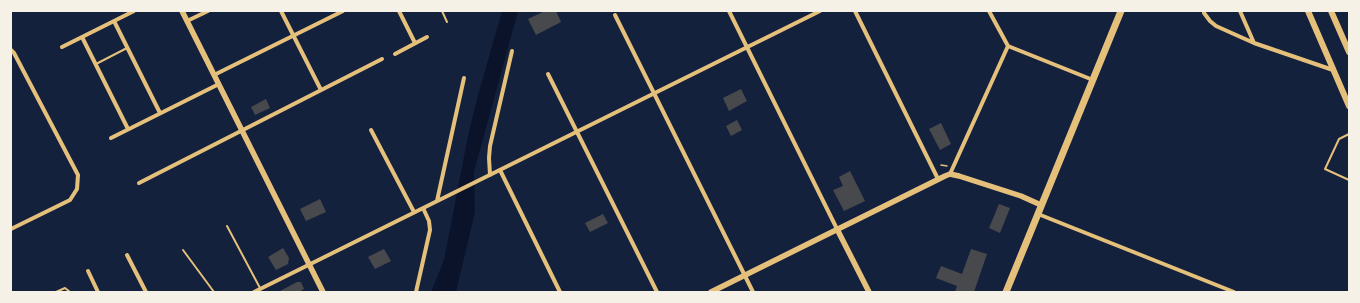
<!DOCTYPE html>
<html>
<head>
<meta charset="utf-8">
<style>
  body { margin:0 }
  #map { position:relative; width:1360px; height:303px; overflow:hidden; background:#14213d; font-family:"Open Sans",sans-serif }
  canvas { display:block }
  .frame { position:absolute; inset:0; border:12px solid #f6f1e7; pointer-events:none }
</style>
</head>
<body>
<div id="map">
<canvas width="1360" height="303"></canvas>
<div class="frame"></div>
</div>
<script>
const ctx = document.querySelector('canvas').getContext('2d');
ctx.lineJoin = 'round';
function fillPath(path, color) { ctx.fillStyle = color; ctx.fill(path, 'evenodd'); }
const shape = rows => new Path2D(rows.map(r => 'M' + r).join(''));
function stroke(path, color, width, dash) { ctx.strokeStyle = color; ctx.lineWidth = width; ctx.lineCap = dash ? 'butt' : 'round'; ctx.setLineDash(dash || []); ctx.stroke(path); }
const water = shape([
  [502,11,518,11,474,172,475,212,456,292,431,292,444,260,468,136,477,99]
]);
const building = shape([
  [545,11,556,11,561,22,536,35,528,19],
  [741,89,747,101,729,111,723,98],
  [266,99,270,108,255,115,251,107],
  [737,120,742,130,731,136,726,126],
  [941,123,951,144,940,150,929,129],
  [850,171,865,201,844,211,833,190,843,186,839,177],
  [320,199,326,212,306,221,300,209],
  [999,204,1010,208,1000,233,989,228],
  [603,214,608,223,590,232,585,223],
  [283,248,289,258,288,264,276,270,268,257],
  [384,249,391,261,375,269,368,257],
  [971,249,987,254,974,292,955,292,957,286,936,278,941,266,962,274],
  [297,282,301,282,304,289,299,292,280,292,280,291]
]);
const path = shape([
  [941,165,947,166]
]);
const service = shape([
  [442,11,447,22],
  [96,64,127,48],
  [1349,134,1339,139,1325,169,1349,180],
  [227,226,260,288],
  [183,250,214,292],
  [56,292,65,288,70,292]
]);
const minor = shape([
  [281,11,321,90],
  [399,11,415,43],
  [729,11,837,229],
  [855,11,938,179],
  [989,11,1008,46,1093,80],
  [1204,11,1204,13,1210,21,1216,26,1254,43,1333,70],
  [1240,11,1254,43],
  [615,15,753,292],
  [114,21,160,113],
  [187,21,208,11],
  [82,37,128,129],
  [62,47,134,11],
  [11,50,14,53,78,175,77,189,70,200,11,229],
  [395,54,427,37],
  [548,74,657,292],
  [214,75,343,11],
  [371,130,414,212],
  [111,138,219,84],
  [500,170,560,292],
  [950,174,1008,46],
  [490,175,489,158,490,146,512,51],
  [139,183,382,59],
  [437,201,464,78],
  [1038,214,1234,292],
  [127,255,146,292],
  [88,271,98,292],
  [254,292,820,11],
  [416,292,430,230,429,221,423,208]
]);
const tertiary = shape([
  [182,11,323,292],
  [837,229,869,292],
  [711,292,945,176,950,174,959,176,1021,196,1041,205]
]);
const secondary = shape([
  [1308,11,1349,106],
  [1331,11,1349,52]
]);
const primary = shape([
  [1006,292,1121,11]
]);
fillPath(water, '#0b132b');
fillPath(building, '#48494c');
stroke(path, '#e5c07b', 1.5);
stroke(service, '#e5c07b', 2);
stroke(minor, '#e5c07b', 4);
stroke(tertiary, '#e5c07b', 5.5);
stroke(secondary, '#e5c07b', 6);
stroke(primary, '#e5c07b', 7);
</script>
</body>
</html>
